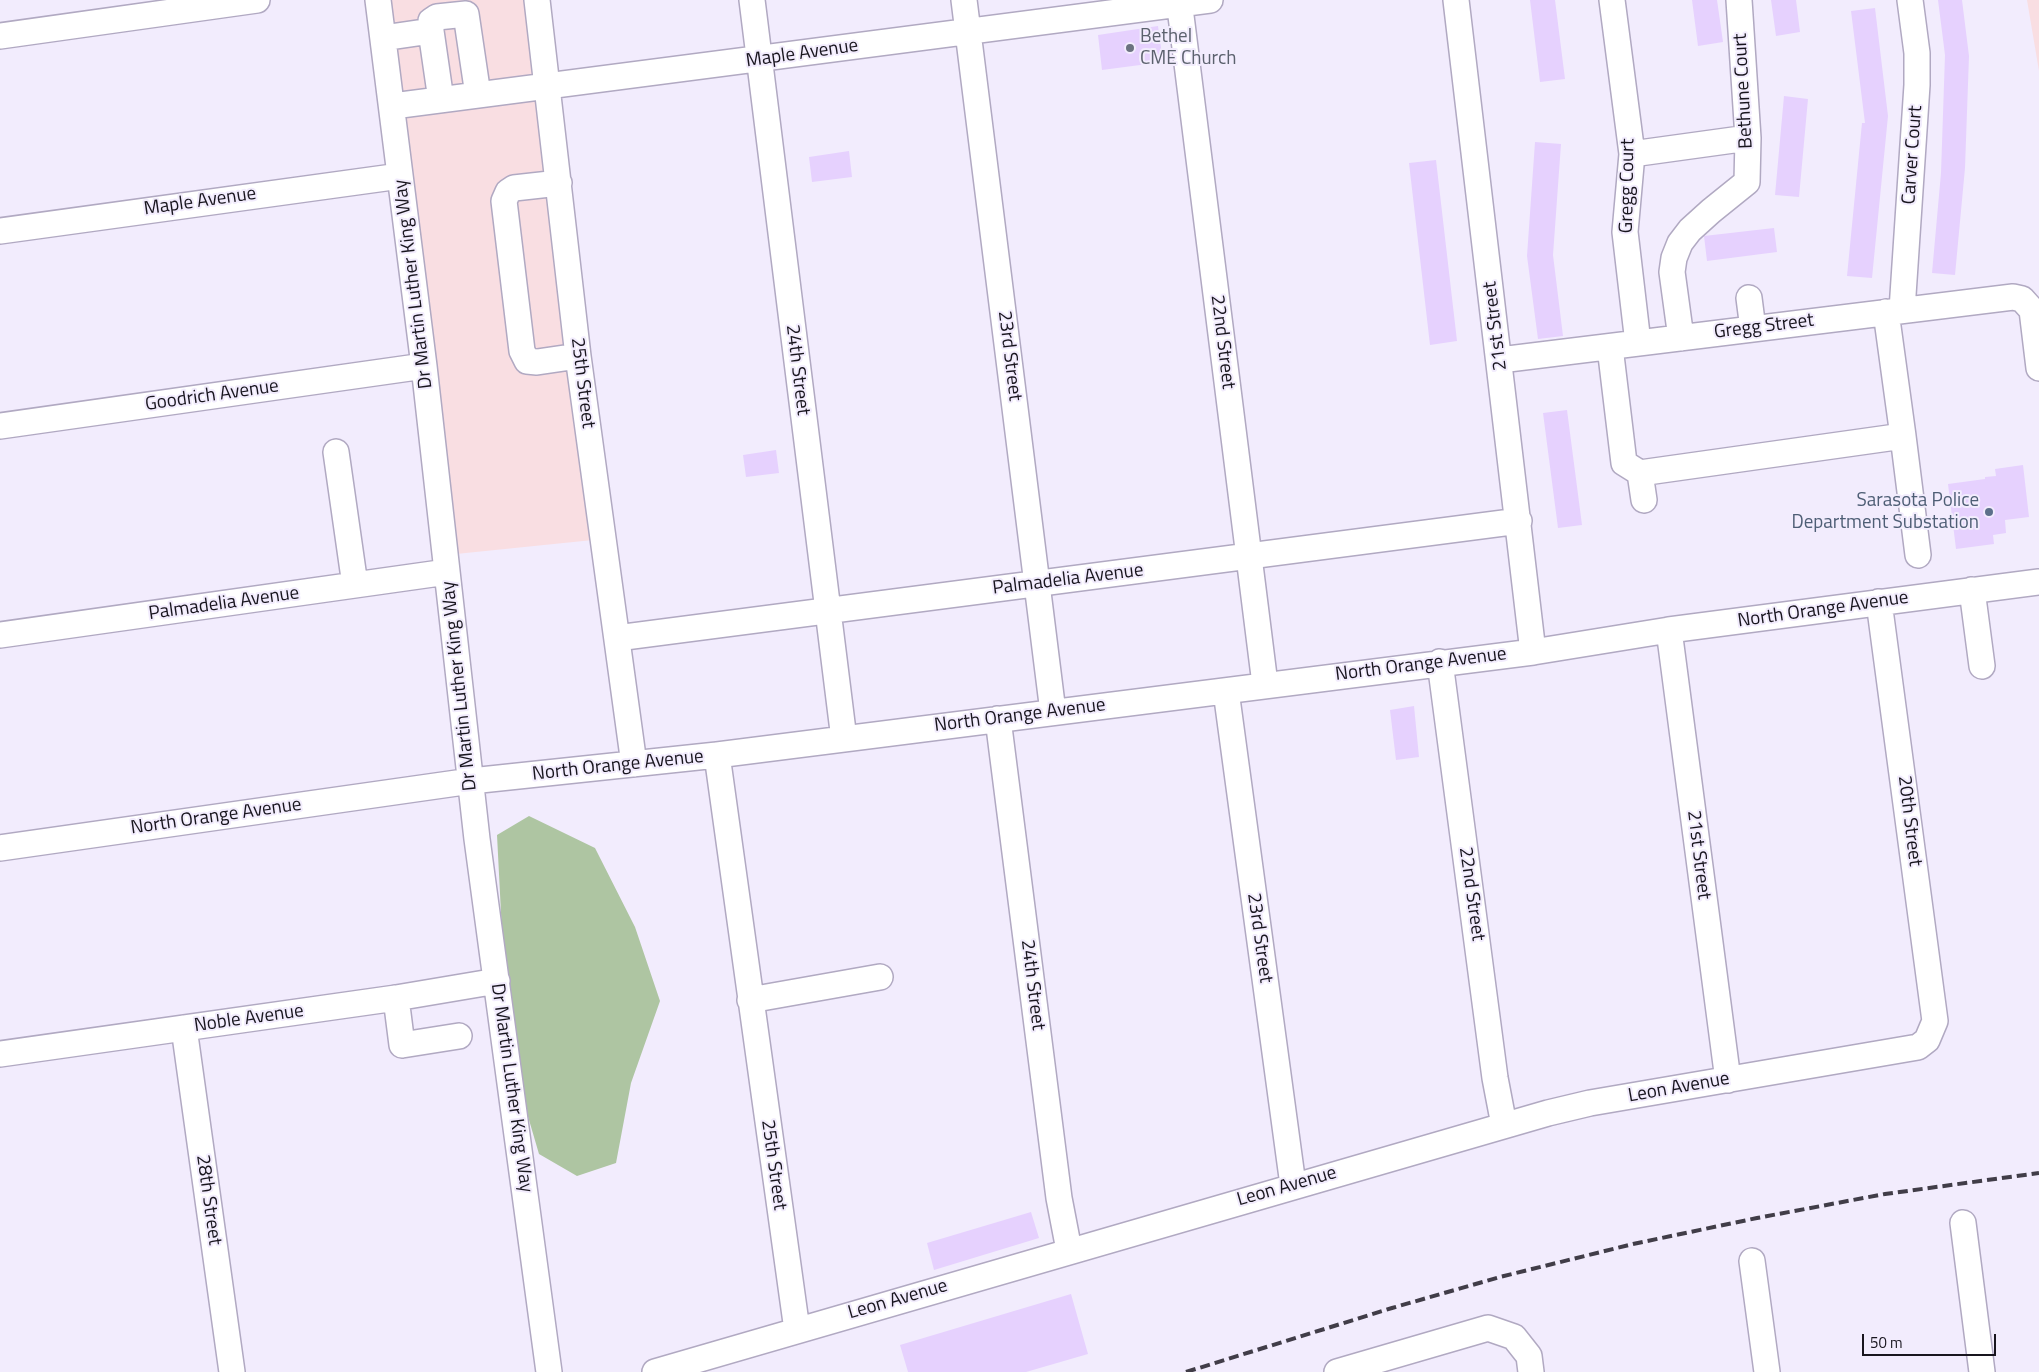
<!DOCTYPE html>
<html>
<head>
<meta charset="utf-8">
<style>
  body { margin:0 }
  #map { position:relative; width:2039px; height:1372px; overflow:hidden; background:#f2ecfd; font-family:"Titillium Web",sans-serif }
  canvas { display:block }
  .scale { position:absolute; left:1862px; top:1334px; width:134px; height:22px; box-sizing:border-box; border:2px solid #18151e; border-top:0; padding-left:6px; font-size:15px; line-height:18px; white-space:nowrap; color:#18151e; -webkit-text-stroke:4px #f2ecfd; paint-order:stroke }
</style>
</head>
<body>
<div id="map">
<canvas width="2039" height="1372"></canvas>
<div class="scale">50 m</div>
</div>
<script>
const ctx = document.querySelector('canvas').getContext('2d');
ctx.lineJoin = 'round';
function fillPath(path, color) { ctx.fillStyle = color; ctx.fill(path, 'evenodd'); }
const shape = rows => new Path2D(rows.map(r => 'M' + r).join(''));
function stroke(path, color, width, dash) { ctx.strokeStyle = color; ctx.lineWidth = width; ctx.lineCap = dash ? 'butt' : 'round'; ctx.setLineDash(dash || []); ctx.stroke(path); }
function write(font, color, halo, rows, align = 'center') {
  ctx.font = font + ' "Titillium Web",sans-serif'; ctx.lineWidth = 4; ctx.setLineDash([]); ctx.textBaseline = 'middle'; ctx.strokeStyle = halo; ctx.fillStyle = color; for (const [text, x, y, turn = 0] of rows) {
    ctx.save(); ctx.translate(x, y); ctx.rotate((+turn || 0) * Math.PI / 180); ctx.textAlign = isNaN(turn) ? turn : align; if (halo) ctx.strokeText(text, 0, 0); ctx.fillText(text, 0, 0); ctx.restore();
  }
}
const commercial = shape([
  [389,0,526,0,535,79,402,95],
  [2027,0,2039,0,2039,71],
  [537,97,593,540,456,554,404,114]
]);
const green = shape([
  [529,816,595,848,635,927,660,1001,631,1083,616,1163,577,1176,539,1154,522,1096,503,952,497,835]
]);
const building = shape([
  [1530,0,1555,0,1565,79,1540,82],
  [1692,0,1717,0,1723,42,1698,46],
  [1771,0,1796,0,1800,32,1776,36],
  [1938,0,1962,0,1969,56,1965,168,1955,275,1932,273,1941,173,1945,55],
  [1875,8,1888,116,1872,278,1847,276,1862,123,1865,123,1851,11],
  [1158,26,1163,62,1102,70,1098,35],
  [1784,96,1808,99,1799,197,1775,195],
  [1535,142,1561,144,1553,255,1563,336,1538,339,1527,256],
  [849,151,852,177,812,182,809,157],
  [1436,160,1457,341,1430,345,1409,163],
  [1774,228,1777,252,1707,261,1704,236],
  [1567,410,1582,525,1558,528,1543,413],
  [776,450,779,473,746,477,743,455],
  [2023,465,2029,517,2005,520,2006,533,1993,535,1994,544,1956,549,1948,484,1985,479,1985,477,1996,476,1995,469],
  [1414,706,1419,757,1396,760,1390,710],
  [1031,1212,1039,1238,934,1270,927,1243],
  [1071,1294,1088,1354,1026,1372,908,1372,900,1345]
]);
const minor = shape([
  [378,0,424,366,477,839,549,1372],
  [537,0,578,356,634,764],
  [752,0,844,739],
  [964,0,1053,712],
  [1179,0,1265,684],
  [1456,0,1533,652],
  [1612,0,1632,154,1625,232,1638,343],
  [431,31,431,21,437,17,466,14,478,95],
  [0,36,257,0],
  [383,38,431,31,441,100],
  [393,106,1210,0],
  [1632,154,1748,138],
  [559,183,514,188,508,192,504,201,522,351,527,361,537,362,578,356],
  [0,231,400,176],
  [1749,298,1753,329],
  [1902,310,1917,85,1917,53,1910,0],
  [1886,312,1903,436],
  [1681,338,1672,272,1674,258,1680,243,1690,230,1711,211,1747,182,1748,138,1739,0],
  [1610,347,1624,463,1640,473,1903,436,1918,555],
  [1500,360,2013,297,2022,299,2032,310,2039,368],
  [0,426,424,366],
  [336,452,355,585],
  [1640,473,1644,500],
  [1972,590,1982,666],
  [1669,630,1728,1080],
  [0,635,447,572],
  [617,638,1519,521],
  [1440,662,1495,1078,1504,1125],
  [1226,691,1293,1185],
  [998,719,1059,1198,1069,1250],
  [717,755,797,1330],
  [0,848,471,781,717,755,1533,652,1669,630,2039,582],
  [396,998,402,1045,459,1036],
  [750,1000,880,977],
  [184,1028,232,1372],
  [0,1054,396,998,497,981],
  [1963,1223,1982,1372],
  [1752,1261,1767,1372],
  [655,1372,1548,1113,1590,1103,1918,1047,1927,1040,1935,1021,1879,602],
  [1337,1372,1488,1328,1514,1337,1529,1356,1531,1372]
]);
const rail = shape([
  [1186,1372,1392,1308,1500,1277,1633,1244,1757,1218,1885,1194,2039,1173]
]);
const markers = [
  [1130,48,5,"#6b7280"],
  [1989,512,5,"#5c6f8a"]
];
const worshipNames = [
  ["Bethel",1140,37],
  ["CME Church",1140,59]
];
const streetNames = [
  ["Maple Avenue",802,54,-8],
  ["Bethune Court",1744,91,-93],
  ["Carver Court",1913,155,-86],
  ["Gregg Court",1628,186,-89],
  ["Maple Avenue",200,202,-8],
  ["Dr Martin Luther King Way",414,284,-97],
  ["21st Street",1496,326,-97],
  ["Gregg Street",1764,327,-7],
  ["22nd Street",1222,342,83],
  ["23rd Street",1009,356,83],
  ["24th Street",797,370,83],
  ["25th Street",582,383,83],
  ["Goodrich Avenue",212,396,-8],
  ["Palmadelia Avenue",1068,580,-7],
  ["Palmadelia Avenue",224,604,-8],
  ["North Orange Avenue",1823,610,-8],
  ["North Orange Avenue",1421,665,-7],
  ["Dr Martin Luther King Way",460,686,-96],
  ["North Orange Avenue",1020,716,-7],
  ["North Orange Avenue",618,766,-6],
  ["North Orange Avenue",216,817,-8],
  ["20th Street",1909,821,83],
  ["21st Street",1698,855,83],
  ["22nd Street",1471,894,82],
  ["23rd Street",1259,938,82],
  ["24th Street",1032,985,83],
  ["Noble Avenue",249,1019,-8],
  ["Dr Martin Luther King Way",511,1088,82],
  ["Leon Avenue",1679,1088,-10],
  ["25th Street",773,1165,82],
  ["Leon Avenue",1287,1187,-16],
  ["28th Street",208,1200,82],
  ["Leon Avenue",898,1300,-16]
];
const serviceNames = [
  ["Sarasota Police",1979,501],
  ["Department Substation",1979,523]
];
fillPath(commercial, '#f9dee2');
fillPath(green, '#aec5a2');
fillPath(building, '#e6d1fe');
stroke(minor, '#b1a9c2', 28);
stroke(minor, '#fff', 25);
stroke(rail, '#413d48', 4, [10, 5]);
for (const [x, y, r, color] of markers) { const dot = new Path2D(); dot.arc(x, y, r, 0, 2 * Math.PI); ctx.fillStyle = color; ctx.fill(dot); stroke(dot, '#f2ecfd', 2); }
write('19px', '#5b616d', '#f2ecfd', worshipNames, 'left');
write('19px', '#18151e', '#f2ecfd', streetNames);
write('19px', '#4e5e75', '#f2ecfd', serviceNames, 'right');
</script>
</body>
</html>
